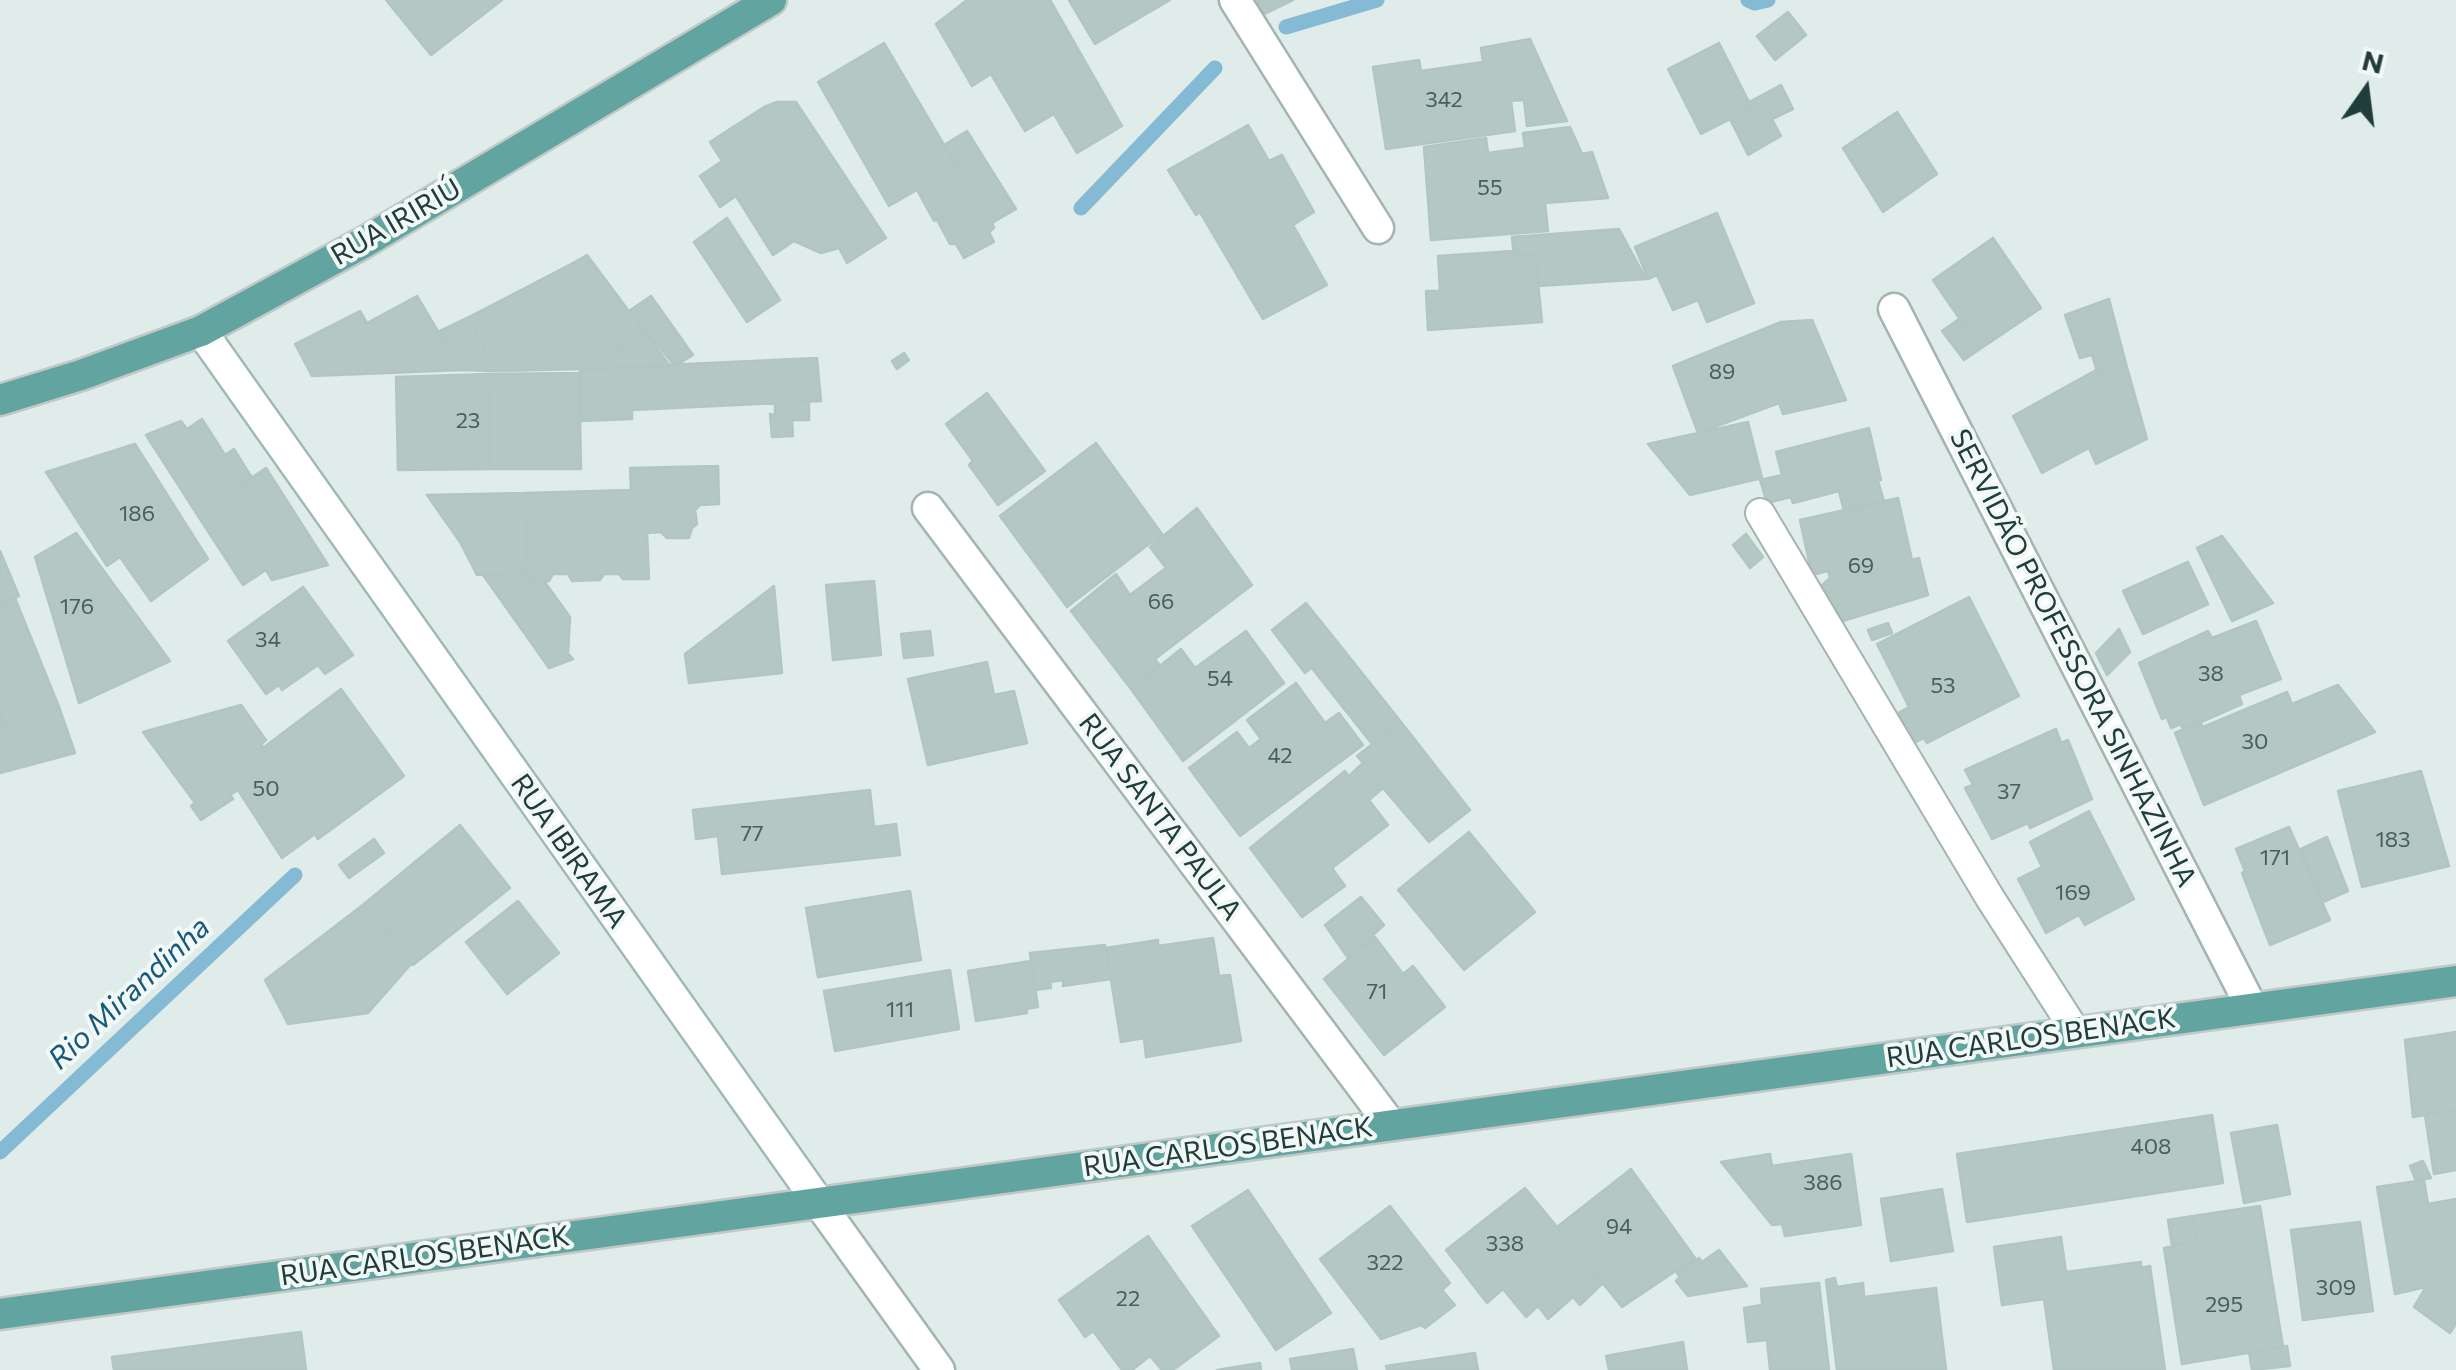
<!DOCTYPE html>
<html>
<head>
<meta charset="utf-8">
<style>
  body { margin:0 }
  #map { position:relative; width:2456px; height:1370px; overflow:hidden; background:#e0ece9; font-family:Commissioner,sans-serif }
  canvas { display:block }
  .north { position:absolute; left:2316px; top:40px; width:100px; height:100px; -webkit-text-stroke:8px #f1f8f6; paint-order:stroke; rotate:14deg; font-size:28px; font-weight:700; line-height:40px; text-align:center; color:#203d3b }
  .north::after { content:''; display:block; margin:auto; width:35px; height:45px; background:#203d3b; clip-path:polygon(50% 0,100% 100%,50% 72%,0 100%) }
</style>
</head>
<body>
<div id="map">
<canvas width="2456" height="1370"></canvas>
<div class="north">N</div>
</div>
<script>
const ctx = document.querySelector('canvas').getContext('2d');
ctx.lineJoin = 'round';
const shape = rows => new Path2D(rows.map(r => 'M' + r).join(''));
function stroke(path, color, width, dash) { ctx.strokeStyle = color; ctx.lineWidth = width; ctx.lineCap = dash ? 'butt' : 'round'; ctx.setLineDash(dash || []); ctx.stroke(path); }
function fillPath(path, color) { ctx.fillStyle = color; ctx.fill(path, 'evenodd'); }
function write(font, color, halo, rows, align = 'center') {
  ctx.font = font + ' Commissioner,sans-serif'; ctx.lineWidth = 8; ctx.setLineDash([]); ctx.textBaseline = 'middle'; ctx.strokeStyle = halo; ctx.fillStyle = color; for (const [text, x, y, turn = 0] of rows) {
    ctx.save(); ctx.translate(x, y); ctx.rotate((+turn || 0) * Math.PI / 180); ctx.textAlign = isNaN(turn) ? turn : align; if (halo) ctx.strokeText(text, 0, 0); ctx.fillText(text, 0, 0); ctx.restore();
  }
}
const stream = shape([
  [1748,0,1755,3,1768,0],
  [1286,27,1377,0],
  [1081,208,1215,68],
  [0,1152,295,875]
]);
const building = shape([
  [386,0,502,0,431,55,386,0],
  [967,0,1050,0,1122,126,1077,153,1054,114,1025,131,991,74,972,86,936,24,967,0],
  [1069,0,1170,0,1095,44,1069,0],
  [1257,0,1293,0,1264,14,1257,0],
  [1788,12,1806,35,1775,60,1757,36,1788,12],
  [1530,39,1567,121,1527,126,1524,100,1511,101,1515,131,1386,149,1373,67,1419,60,1421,71,1483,62,1481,48,1530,39],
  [884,43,957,167,889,206,818,82,884,43],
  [1719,43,1752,108,1701,134,1668,69,1719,43],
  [1781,85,1793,109,1772,119,1781,136,1748,155,1730,119,1752,108,1749,102,1781,85],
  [777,102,796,102,886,238,847,263,839,248,821,253,794,241,773,255,736,196,720,207,700,176,722,161,710,142,764,107,777,102],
  [1897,112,1937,174,1883,212,1843,148,1897,112],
  [1248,125,1269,161,1282,155,1314,212,1293,225,1327,285,1263,319,1200,212,1196,215,1168,170,1248,125],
  [1570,127,1582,154,1592,152,1608,198,1545,203,1548,231,1431,240,1424,147,1486,138,1488,153,1525,148,1523,133,1570,127],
  [967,131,1016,209,992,223,994,228,989,232,994,242,964,258,956,244,950,244,937,220,980,195,963,164,957,167,944,145,967,131],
  [963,164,980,195,934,221,917,190,963,164],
  [1717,213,1754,303,1707,322,1698,300,1673,310,1657,275,1648,279,1635,247,1717,213],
  [727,218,780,300,747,322,694,242,727,218],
  [1619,229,1646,279,1538,286,1535,254,1514,256,1512,237,1619,229],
  [1993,238,2041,308,1980,349,1933,280,1993,238],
  [1513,251,1514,256,1535,254,1542,322,1428,330,1426,291,1440,291,1438,256,1513,251],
  [587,255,646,334,618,350,573,263,587,255],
  [573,263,618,350,646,334,671,367,495,371,469,317,573,263],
  [417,296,461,370,312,376,295,344,360,311,367,323,417,296],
  [651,296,693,355,675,366,629,311,651,296],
  [2109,299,2125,360,2098,375,2092,355,2080,358,2065,315,2109,299],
  [469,317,495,371,461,370,438,332,469,317],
  [1959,319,1980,349,1964,360,1942,331,1959,319],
  [1812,320,1846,400,1783,414,1779,403,1698,433,1673,366,1781,322,1812,320],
  [904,353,909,360,897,369,892,361,904,353],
  [817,358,821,401,632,410,632,419,582,421,580,369,817,358],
  [2125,360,2147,439,2096,464,2089,448,2042,473,2013,416,2096,370,2098,375,2125,360],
  [579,373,581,469,490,469,488,374,579,373],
  [488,374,490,469,398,470,396,377,488,374],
  [987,393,1045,471,998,505,969,465,973,461,946,424,987,393],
  [809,402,809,420,792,420,793,436,772,437,770,414,775,415,775,403,809,402],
  [202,419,225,455,234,449,252,478,230,492,234,496,200,519,146,435,181,421,187,429,202,419],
  [1748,422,1762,478,1690,495,1648,444,1748,422],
  [1869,428,1881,480,1793,503,1791,497,1767,503,1760,480,1782,475,1776,452,1869,428],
  [1096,443,1162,534,1067,607,1000,516,1096,443],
  [135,444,208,559,151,601,120,557,107,566,46,472,135,444],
  [718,466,719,504,700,505,695,510,697,524,692,528,689,538,667,538,661,532,647,533,649,579,623,579,619,574,604,574,600,580,572,581,568,574,553,574,549,581,532,582,525,573,528,572,525,493,631,490,630,468,718,466],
  [266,468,328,565,272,580,266,570,243,585,200,519,234,496,230,492,266,468],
  [1878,481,1884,501,1844,511,1839,491,1878,481],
  [525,493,528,572,477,575,460,542,427,495,525,493],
  [1898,498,1912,560,1919,558,1928,595,1836,623,1815,592,1830,578,1828,571,1812,575,1800,520,1898,498],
  [1197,508,1252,585,1155,659,1160,666,1131,689,1071,611,1116,574,1130,595,1166,568,1150,547,1197,508],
  [76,533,170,661,79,703,35,557,76,533],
  [1746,534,1763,557,1750,568,1733,545,1746,534],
  [2222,536,2273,603,2232,621,2197,548,2222,536],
  [0,551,19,596,0,604,0,551],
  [2188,562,2208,604,2143,634,2123,591,2188,562],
  [525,573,532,582,544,581,570,617,568,654,573,659,549,668,483,575,525,573],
  [874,581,881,655,833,660,826,585,874,581],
  [774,586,782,673,689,683,685,654,774,586],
  [303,587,353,655,325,674,318,665,282,690,279,685,266,694,228,641,303,587],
  [1969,597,2019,696,1927,743,1924,738,1914,743,1898,713,1909,707,1877,644,1969,597],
  [15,598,59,707,5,727,0,714,0,604,15,598],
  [1306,603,1339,644,1305,673,1272,630,1306,603],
  [2256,621,2281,679,2239,695,2242,704,2183,730,2181,724,2171,728,2167,717,2162,719,2139,663,2208,631,2212,638,2256,621],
  [1888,623,1892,633,1872,640,1868,630,1888,623],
  [2119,629,2130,652,2107,675,2096,653,2119,629],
  [930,631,933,655,904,658,901,634,930,631],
  [1246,631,1284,683,1183,761,1131,689,1181,649,1195,668,1246,631],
  [1339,644,1401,722,1372,744,1311,667,1339,644],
  [987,662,994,695,1014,691,1027,743,928,765,908,679,987,662],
  [1296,683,1325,723,1339,713,1363,745,1240,836,1189,768,1237,732,1249,748,1261,739,1247,720,1296,683],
  [2338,685,2375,732,2204,805,2175,733,2200,722,2203,727,2287,692,2292,704,2338,685],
  [341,689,404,776,318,839,315,834,282,858,238,790,230,795,222,783,267,752,263,748,341,689],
  [241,705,266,740,261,744,267,752,222,783,233,799,201,820,191,806,195,803,143,732,241,705],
  [59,707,75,753,0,773,0,714,5,727,59,707],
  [1401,722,1470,810,1429,842,1383,788,1369,800,1388,825,1332,868,1345,886,1302,917,1250,848,1345,771,1349,776,1363,763,1357,756,1401,722],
  [2056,729,2061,743,2068,740,2092,799,2030,828,2028,823,1992,839,1965,788,1973,785,1965,770,2056,729],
  [2421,771,2449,866,2362,887,2338,791,2421,771],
  [870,790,874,827,896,824,900,855,722,874,718,836,696,839,693,810,870,790],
  [2089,811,2134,899,2085,925,2079,915,2046,933,2018,879,2042,867,2030,842,2089,811],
  [460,825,510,888,413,965,364,904,460,825],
  [2289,827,2330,920,2270,945,2242,873,2245,871,2236,849,2289,827],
  [1469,832,1535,912,1464,970,1398,890,1469,832],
  [2327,837,2348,891,2323,902,2301,849,2327,837],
  [374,839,384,853,349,878,339,865,374,839],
  [910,891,921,960,818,977,806,908,910,891],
  [1361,897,1384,925,1348,958,1325,925,1361,897],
  [518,901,559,953,507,994,466,942,518,901],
  [364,904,412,963,368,1013,288,1024,265,980,364,904],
  [1375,937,1403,974,1413,966,1445,1007,1384,1055,1324,979,1375,937],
  [1213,938,1219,976,1230,975,1241,1041,1146,1057,1144,1038,1121,1042,1106,948,1158,940,1158,946,1213,938],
  [1105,945,1111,979,1063,986,1063,980,1050,982,1051,988,1035,990,1030,953,1105,945],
  [1031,961,1038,1007,1026,1009,1027,1013,976,1021,968,971,1031,961],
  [950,970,959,1029,835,1051,824,991,950,970],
  [2456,1032,2456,1110,2413,1117,2405,1040,2456,1032],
  [2456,1110,2456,1170,2434,1174,2425,1115,2456,1110],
  [2212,1115,2223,1183,1967,1222,1957,1154,2212,1115],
  [2277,1125,2290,1194,2244,1203,2231,1133,2277,1125],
  [1770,1154,1772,1166,1851,1154,1861,1225,1785,1236,1782,1224,1772,1225,1721,1162,1770,1154],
  [2423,1161,2431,1178,2416,1181,2410,1166,2423,1161],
  [1631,1169,1695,1258,1622,1307,1557,1227,1631,1169],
  [2424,1180,2428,1204,2456,1199,2456,1324,2450,1333,2414,1307,2426,1287,2395,1294,2377,1187,2424,1180],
  [1525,1188,1603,1283,1580,1305,1573,1297,1548,1319,1538,1306,1526,1317,1503,1289,1487,1303,1446,1250,1525,1188],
  [1942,1189,1953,1251,1891,1261,1881,1199,1942,1189],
  [1248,1190,1331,1313,1276,1350,1192,1226,1248,1190],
  [1390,1206,1450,1283,1442,1290,1455,1305,1425,1328,1421,1325,1381,1339,1320,1259,1390,1206],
  [2260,1206,2283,1347,2182,1364,2164,1248,2197,1241,2193,1216,2260,1206],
  [2193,1216,2197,1241,2172,1246,2168,1220,2193,1216],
  [2360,1222,2373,1311,2303,1320,2291,1230,2360,1222],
  [1148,1236,1219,1336,1173,1370,1162,1370,1150,1356,1132,1370,1122,1370,1093,1331,1085,1337,1059,1300,1148,1236],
  [2061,1237,2066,1272,2141,1262,2141,1268,2150,1266,2165,1370,2054,1370,2044,1299,2002,1305,1994,1247,2061,1237],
  [1719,1250,1747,1286,1688,1296,1676,1281,1680,1277,1677,1273,1699,1258,1702,1262,1719,1250],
  [1835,1278,1837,1287,1863,1283,1864,1297,1936,1288,1946,1370,1837,1370,1826,1280,1835,1278],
  [1819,1283,1829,1370,1770,1370,1767,1340,1748,1342,1744,1308,1762,1305,1761,1289,1819,1283],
  [301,1332,306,1370,114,1370,112,1357,301,1332],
  [1683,1342,1687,1370,1609,1370,1606,1356,1683,1342],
  [2287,1346,2290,1366,2252,1370,2249,1352,2287,1346],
  [1353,1349,1357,1370,1292,1370,1290,1359,1353,1349],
  [1475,1353,1478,1370,1387,1370,1386,1366,1475,1353],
  [1260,1363,1261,1370,1217,1370,1260,1363]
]);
const lane = shape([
  [1760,513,1990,898,2076,1032]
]);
const street = shape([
  [1235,0,1378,228],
  [1894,309,2252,1008],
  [928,508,1391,1125],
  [819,1203,939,1370]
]);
const secondary = shape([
  [201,331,819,1203]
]);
const primary = shape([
  [0,400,81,375,201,331,363,243,771,0],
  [0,1314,2456,981]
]);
const numberNames = [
  ["342",1444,100],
  ["55",1490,188],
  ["89",1722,372],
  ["23",468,421],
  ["186",137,514],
  ["69",1861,566],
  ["66",1161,602],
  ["176",77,607],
  ["34",268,640],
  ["38",2211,674],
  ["54",1220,679],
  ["53",1943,686],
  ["30",2255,742],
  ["42",1280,756],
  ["50",266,789],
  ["37",2009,792],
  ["77",752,834],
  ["183",2393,840],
  ["171",2275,858],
  ["169",2073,893],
  ["71",1377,992],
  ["111",900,1010],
  ["408",2151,1147],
  ["386",1823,1183],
  ["94",1619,1227],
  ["338",1505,1244],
  ["322",1385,1263],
  ["309",2336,1288],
  ["22",1128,1299],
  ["295",2224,1305]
];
const streetNames = [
  ["RUA IRIRIÚ",396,222,-30],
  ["SERVIDÃO PROFESSORA SINHAZINHA",2073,658,63],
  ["RUA SANTA PAULA",1160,817,53],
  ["RUA IBIRAMA",569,851,55],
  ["RUA CARLOS BENACK",2031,1038,-8],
  ["RUA CARLOS BENACK",1228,1147,-8],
  ["RUA CARLOS BENACK",425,1256,-8]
];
const waterNames = [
  ["Rio Mirandinha",129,993,-43]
];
stroke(stream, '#85bad5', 15);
fillPath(building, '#b5c7c2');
stroke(building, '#b2c6c1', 2.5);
stroke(lane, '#a3b4b1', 32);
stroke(street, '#a3b4b1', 35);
stroke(secondary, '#9eb8b4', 35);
stroke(primary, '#c1c9c8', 35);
stroke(lane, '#fff', 28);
stroke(street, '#fff', 30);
stroke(secondary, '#fff', 30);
stroke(primary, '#62a49f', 30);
write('22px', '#45605d', null, numberNames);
write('28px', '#203d3b', '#f1f8f6', streetNames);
write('italic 30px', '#17597d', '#f1f8f6', waterNames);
</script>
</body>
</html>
